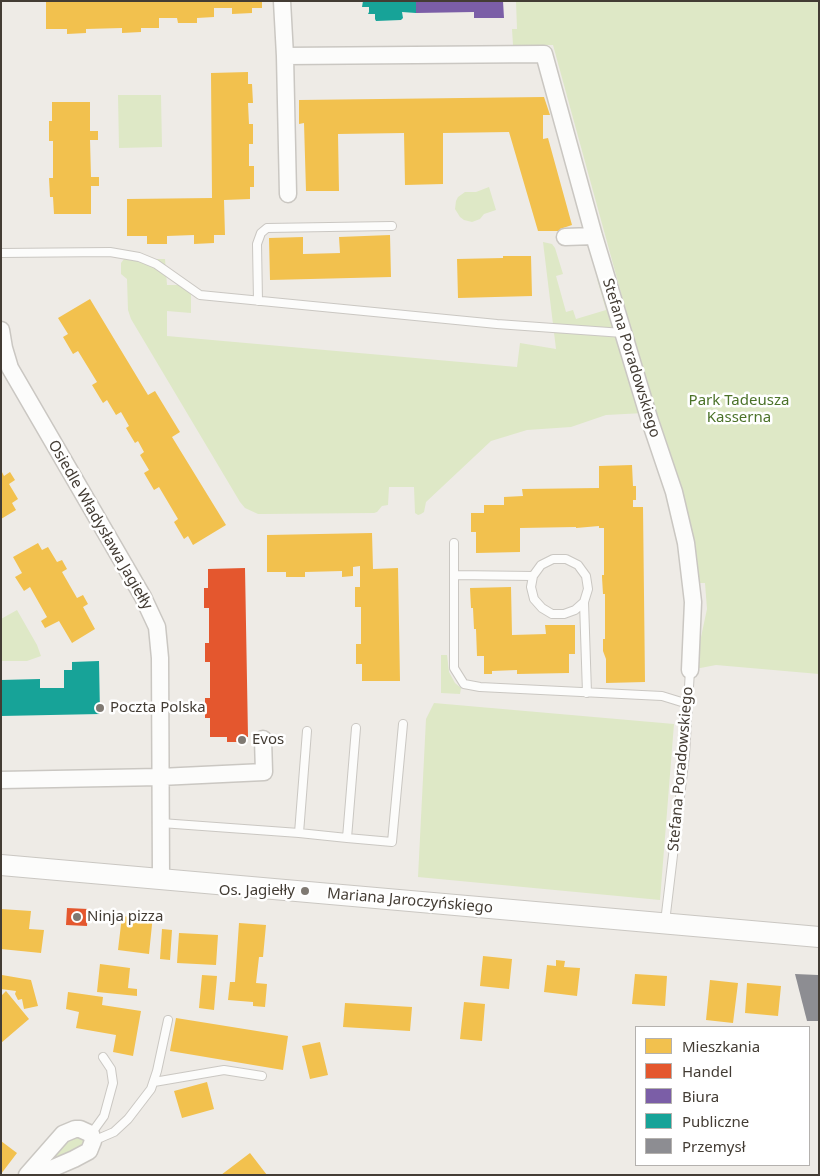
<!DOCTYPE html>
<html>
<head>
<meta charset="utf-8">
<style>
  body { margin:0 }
  #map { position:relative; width:820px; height:1176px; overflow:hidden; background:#eeebe6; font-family:"Noto Sans",sans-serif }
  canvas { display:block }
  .frame { position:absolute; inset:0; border:2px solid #433c34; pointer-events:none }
  .legend { position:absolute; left:635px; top:1026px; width:175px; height:140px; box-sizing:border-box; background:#fff; border:1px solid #b4b1ae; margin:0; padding:6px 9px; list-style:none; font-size:15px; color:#433c34 }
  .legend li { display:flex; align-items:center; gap:10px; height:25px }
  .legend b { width:25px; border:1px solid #b4b1ae }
</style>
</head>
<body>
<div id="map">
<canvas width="820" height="1176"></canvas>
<div class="frame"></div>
<ul class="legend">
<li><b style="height:14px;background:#f2c14e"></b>Mieszkania</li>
<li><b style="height:14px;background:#e4572e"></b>Handel</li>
<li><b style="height:14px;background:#7b5ea7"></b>Biura</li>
<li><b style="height:14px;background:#17a398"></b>Publiczne</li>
<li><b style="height:14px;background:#8d8d92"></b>Przemysł</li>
</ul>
</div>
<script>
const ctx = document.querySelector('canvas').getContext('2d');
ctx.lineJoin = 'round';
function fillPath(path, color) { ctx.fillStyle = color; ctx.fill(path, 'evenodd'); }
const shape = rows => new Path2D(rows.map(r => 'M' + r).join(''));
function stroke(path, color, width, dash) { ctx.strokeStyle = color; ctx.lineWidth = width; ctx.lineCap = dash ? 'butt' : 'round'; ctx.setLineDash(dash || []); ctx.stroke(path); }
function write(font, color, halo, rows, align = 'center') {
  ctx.font = font + ' "Noto Sans",sans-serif'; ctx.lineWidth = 5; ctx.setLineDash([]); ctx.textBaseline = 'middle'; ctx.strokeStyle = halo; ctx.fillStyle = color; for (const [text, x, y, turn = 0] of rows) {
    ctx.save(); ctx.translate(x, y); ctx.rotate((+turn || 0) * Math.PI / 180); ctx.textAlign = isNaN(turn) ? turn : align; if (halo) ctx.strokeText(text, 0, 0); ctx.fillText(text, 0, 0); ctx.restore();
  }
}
const green = shape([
  [516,1,819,1,819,674,716,665,695,669,697,640,701,637,707,609,705,583,696,583,690,529,683,492,638,355,553,45,513,45,512,29,517,29],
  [118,95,161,95,162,147,119,148],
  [489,187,496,210,484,214,480,219,472,222,464,220,460,217,455,209,456,201,458,197,465,192,476,192],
  [543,242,552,244,555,248,563,274,556,276,566,312,573,310,576,319,606,310,597,279,604,277,644,413,606,415,571,427,527,430,491,441,426,502,424,512,421,514,418,515,415,513,414,487,389,487,388,505,382,506,377,512,374,513,264,514,258,514,245,508,240,502,131,319,128,310,127,279,121,274,121,263,124,259,165,259,167,285,191,285,191,313,167,311,167,336,517,367,520,343,556,349],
  [17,610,37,645,41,656,27,661,1,661,1,619],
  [441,655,447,655,449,672,455,683,461,688,460,694,441,693],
  [434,703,674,724,660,900,418,877,426,719],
  [79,1136,83,1140,84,1144,81,1150,53,1160,51,1158,65,1139]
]);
const homes = shape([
  [46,1,262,1,262,8,252,8,252,13,232,14,232,8,214,8,214,17,197,18,197,23,178,23,177,18,159,18,159,28,141,28,141,32,122,33,122,28,86,29,86,33,67,34,67,29,46,29],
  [248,72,248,84,252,84,253,103,248,103,249,124,253,124,253,144,249,144,249,166,254,166,254,187,250,187,250,199,224,200,225,235,214,235,214,243,194,244,194,235,167,236,167,244,147,244,147,236,127,236,127,199,212,198,211,73],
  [544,97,550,115,543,115,543,139,548,138,572,225,560,229,561,231,538,231,509,132,443,133,443,184,405,185,404,133,338,134,339,191,306,191,304,123,299,124,299,100],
  [52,102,90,102,90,131,98,131,98,140,90,140,91,177,99,177,99,186,91,186,91,214,54,214,53,197,50,197,49,178,53,178,53,141,49,141,49,121,52,121],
  [390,235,391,277,270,280,269,238,303,237,303,254,340,253,339,237],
  [503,256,531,256,532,296,458,298,457,259,503,258],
  [90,299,148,395,155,391,180,432,172,437,226,525,193,545,188,536,184,539,174,522,178,519,159,487,154,490,144,473,149,470,140,455,144,452,138,441,135,443,126,428,129,426,121,412,116,415,107,400,103,403,92,385,97,382,78,351,73,354,63,337,68,334,58,318],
  [632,465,633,486,636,486,636,500,633,500,633,507,643,507,645,682,606,683,606,659,603,651,603,639,605,639,605,594,603,594,602,577,602,575,604,575,604,528,599,528,599,526,576,528,576,527,520,528,520,552,476,553,476,532,471,532,471,513,484,513,484,505,504,505,504,497,523,496,522,489,599,488,599,466],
  [1,470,4,476,10,472,15,480,9,484,18,499,12,503,16,510,1,519],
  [372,533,373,569,398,568,400,681,362,681,362,664,356,664,356,644,361,644,361,607,355,607,355,587,360,587,360,566,353,567,353,576,342,577,342,571,305,572,305,577,286,577,286,572,267,572,267,535],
  [38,543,42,550,48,547,57,562,62,560,67,569,62,572,77,598,83,595,88,604,83,607,95,629,72,643,59,621,45,628,41,621,47,617,30,587,24,591,15,577,22,573,13,557],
  [511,587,512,635,546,634,545,625,575,625,575,654,569,654,569,673,517,674,517,670,492,671,492,674,484,674,484,656,477,656,476,629,474,629,473,608,471,608,470,588],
  [1,909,31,911,29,929,44,930,41,953,1,949],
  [146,914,153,915,149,954,118,950,122,916,145,919],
  [239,923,266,925,263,957,259,957,256,983,267,984,265,1007,253,1006,253,1002,228,1000,230,982,235,982],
  [162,929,172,930,170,960,160,959],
  [179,933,218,935,216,965,177,963],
  [483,956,512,959,509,989,480,986],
  [556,960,565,961,564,967,580,968,577,996,544,992,547,965,556,966],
  [100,964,130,968,128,988,137,989,137,996,97,992],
  [635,974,667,976,665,1006,632,1004],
  [2,975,31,980,38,1006,24,1009,22,999,18,1000,15,994,16,991,1,989],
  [202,975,217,976,214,1010,199,1008],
  [710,980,738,983,733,1023,706,1020],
  [747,983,781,986,778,1016,745,1013],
  [6,991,29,1019,1,1043,1,996],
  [68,992,103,997,102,1005,141,1011,133,1056,113,1052,116,1035,76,1028,79,1012,66,1009],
  [464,1002,485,1004,482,1041,460,1039],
  [345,1003,412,1007,410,1031,343,1027],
  [176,1018,288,1036,283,1070,170,1051],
  [320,1042,328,1075,310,1079,302,1046],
  [207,1082,214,1109,182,1118,174,1091],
  [1,1141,17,1153,1,1174],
  [250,1153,267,1175,221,1175]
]);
const shops = shape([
  [245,568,248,737,244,737,244,742,227,742,227,737,210,737,210,718,205,718,205,698,210,698,210,662,205,662,205,643,209,643,209,608,204,608,204,588,208,588,208,569],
  [67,908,88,909,87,926,66,925]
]);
const offices = shape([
  [416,1,503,1,504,18,474,18,474,12,416,13]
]);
const public = shape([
  [363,1,416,1,416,13,402,12,403,18,401,20,376,21,375,19,375,14,368,14,369,12,369,7,362,7],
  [99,661,100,714,1,716,1,680,40,679,40,688,64,688,64,670,72,670,72,662]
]);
const industry = shape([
  [795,974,818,975,819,1021,807,1021]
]);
const service = shape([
  [1,253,110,252,139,257,156,264,200,295,497,324,623,333],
  [258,301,257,244,261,233,267,228,392,226],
  [454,543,454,668,464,684,480,687,662,696,688,704],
  [454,575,533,576],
  [584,602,575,610,564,614,552,614,542,608,534,599,531,587,533,576,541,565,553,559,566,559,578,565,586,576,588,589,584,602,587,693],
  [161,823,299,833,307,731],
  [299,833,347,838,356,728],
  [347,838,392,842,403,724],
  [665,922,685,755,690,670],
  [154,1082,224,1070,262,1076],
  [91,1134,104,1116,113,1083,111,1069,103,1057],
  [93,1141,114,1132,128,1119,151,1089,157,1071,168,1020]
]);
const minor = shape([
  [282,1,285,56,544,54,594,236,649,418,674,492,686,543,693,602,690,670],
  [285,56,288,194],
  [565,237,594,236],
  [1,330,4,348,10,368,143,597,157,627,160,658,161,880],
  [1,780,160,777,264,772,263,739],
  [27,1175,63,1134,75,1129,80,1129,91,1134,93,1141,89,1151,74,1159,37,1175]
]);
const tertiary = shape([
  [1,865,819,937]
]);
const markers = [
  [100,708,5,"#7f7972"],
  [242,740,5,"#7f7972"],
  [305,891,5,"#7f7972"],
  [77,917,5,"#7f7972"]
];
const streetNames = [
  ["Stefana Poradowskiego",631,358,73],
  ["Osiedle Władysława Jagiełły",100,525,60],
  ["Stefana Poradowskiego",681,769,-85],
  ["Mariana Jaroczyńskiego",410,901,5]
];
const parkNames = [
  ["Park Tadeusza",739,401],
  ["Kasserna",739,418]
];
const poiNames = [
  ["Poczta Polska",110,708],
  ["Evos",252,740],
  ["Os. Jagiełły",295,891,"right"],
  ["Ninja pizza",87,917]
];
fillPath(green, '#dee8c6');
fillPath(homes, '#f2c14e');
fillPath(shops, '#e4572e');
fillPath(offices, '#7b5ea7');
fillPath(public, '#17a398');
fillPath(industry, '#8d8d92');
stroke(service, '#cac7c2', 10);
stroke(minor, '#cac7c2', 19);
stroke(tertiary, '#cac7c2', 22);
stroke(service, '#fcfcfb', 8);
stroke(minor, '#fcfcfb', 16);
stroke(tertiary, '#fcfcfb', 20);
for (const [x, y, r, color] of markers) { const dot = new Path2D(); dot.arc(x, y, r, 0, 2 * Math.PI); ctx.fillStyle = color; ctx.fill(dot); stroke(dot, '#fff', 2); }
write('15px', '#433c34', '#fff', streetNames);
write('15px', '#4b7229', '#fff', parkNames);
write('15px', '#433c34', '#fff', poiNames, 'left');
</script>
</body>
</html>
